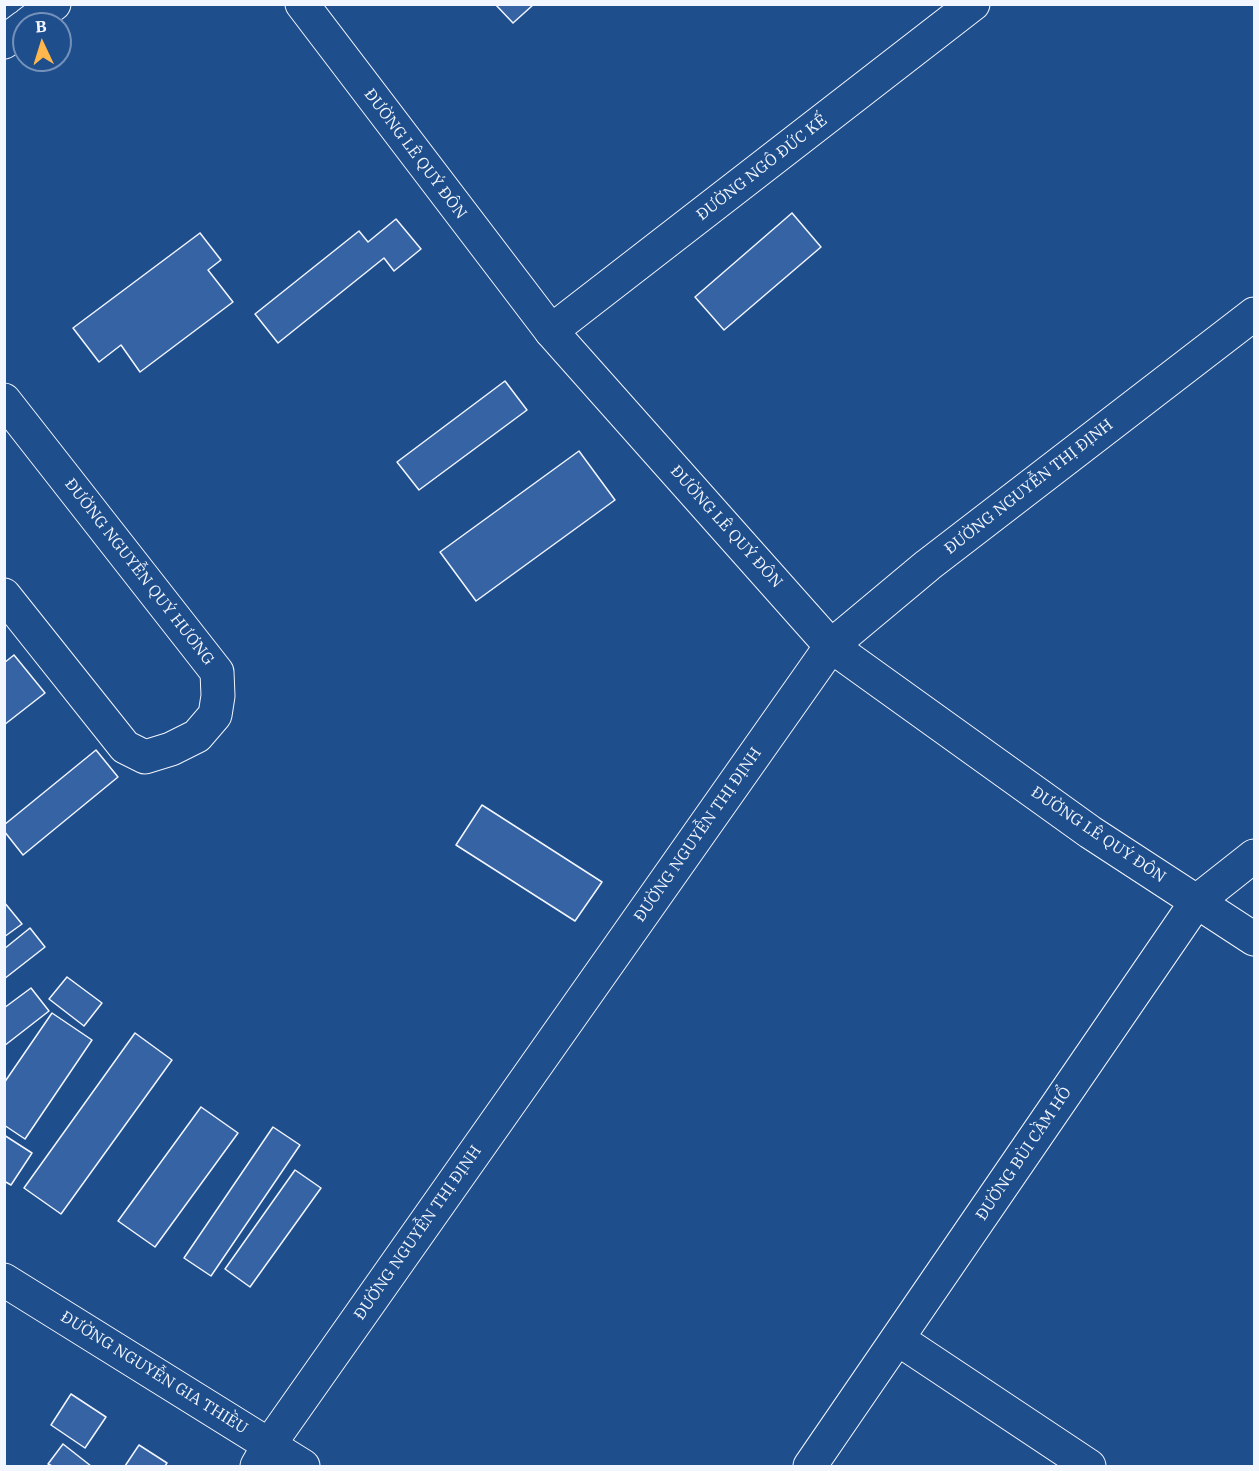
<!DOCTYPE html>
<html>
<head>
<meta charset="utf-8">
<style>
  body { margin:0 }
  #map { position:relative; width:1259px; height:1471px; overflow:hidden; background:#1f4e8c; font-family:"IBM Plex Serif",serif }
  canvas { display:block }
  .frame { position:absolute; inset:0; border:6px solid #f2f6ff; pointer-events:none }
  .north { position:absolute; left:12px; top:12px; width:60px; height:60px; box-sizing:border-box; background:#1f4e8c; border:2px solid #7391ba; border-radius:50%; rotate:356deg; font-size:16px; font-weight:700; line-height:24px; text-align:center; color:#f2f6ff }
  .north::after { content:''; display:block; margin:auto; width:21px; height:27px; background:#ffb74d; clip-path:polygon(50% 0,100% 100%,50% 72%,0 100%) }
</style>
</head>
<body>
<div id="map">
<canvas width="1259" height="1471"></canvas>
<div class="frame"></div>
<div class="north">B</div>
</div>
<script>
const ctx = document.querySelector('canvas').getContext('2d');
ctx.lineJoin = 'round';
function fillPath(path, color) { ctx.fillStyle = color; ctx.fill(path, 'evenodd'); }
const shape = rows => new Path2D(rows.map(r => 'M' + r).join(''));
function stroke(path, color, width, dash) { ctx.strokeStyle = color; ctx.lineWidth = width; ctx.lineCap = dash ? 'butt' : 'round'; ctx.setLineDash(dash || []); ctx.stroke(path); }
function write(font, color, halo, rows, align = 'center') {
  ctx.font = font + ' "IBM Plex Serif",serif'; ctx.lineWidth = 4.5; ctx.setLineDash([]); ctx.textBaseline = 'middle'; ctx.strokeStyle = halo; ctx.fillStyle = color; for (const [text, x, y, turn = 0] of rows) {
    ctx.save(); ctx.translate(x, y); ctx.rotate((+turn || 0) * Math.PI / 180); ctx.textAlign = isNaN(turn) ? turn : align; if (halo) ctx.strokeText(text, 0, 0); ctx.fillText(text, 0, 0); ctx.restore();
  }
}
const building = shape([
  [495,4,532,4,533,5,513,23,495,4],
  [792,213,821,247,724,330,695,297,792,213],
  [396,219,421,249,394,271,384,258,278,343,255,314,359,231,368,242,396,219],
  [200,233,221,260,208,270,233,302,140,372,121,345,99,362,73,328,200,233],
  [505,381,527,410,419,490,397,462,505,381],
  [579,451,615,500,476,601,440,552,579,451],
  [14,655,45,693,4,725,4,663,14,655],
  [96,750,118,777,23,855,4,831,4,825,96,750],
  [482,805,602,882,575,921,456,845,482,805],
  [4,902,22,924,4,937,4,902],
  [30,928,45,947,4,979,4,949,30,928],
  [67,977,102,1003,84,1026,49,999,67,977],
  [31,988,49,1011,4,1046,4,1008,31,988],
  [52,1013,92,1040,25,1139,4,1125,4,1083,52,1013],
  [135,1033,172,1060,61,1214,24,1188,135,1033],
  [201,1107,238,1133,155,1247,118,1221,201,1107],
  [273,1127,300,1145,211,1276,184,1258,273,1127],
  [4,1135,32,1153,11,1185,4,1181,4,1135],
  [295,1170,321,1188,250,1287,225,1269,295,1170],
  [71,1394,106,1417,85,1448,51,1425,71,1394],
  [63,1444,91,1466,52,1466,48,1464,63,1444],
  [139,1445,167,1463,165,1466,125,1466,139,1445]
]);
const minor = shape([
  [28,24,54,4],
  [4,42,24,27],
  [551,331,973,4],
  [4,400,217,672,218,696,215,715,197,736,171,749,145,757,125,747,4,595],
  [4,1280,303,1466],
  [898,1339,1089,1466],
  [257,1466,269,1445,831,646,928,565,1254,314],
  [810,1466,1197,901,1254,856]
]);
const tertiary = shape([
  [302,4,551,331,831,646,1090,832,1254,939]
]);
const streetNames = [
  ["ĐƯỜNG LÊ QUÝ ĐÔN",415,154,53],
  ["ĐƯỜNG NGÔ ĐỨC KẾ",762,168,-38],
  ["ĐƯỜNG NGUYỄN THỊ ĐỊNH",1029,487,-38],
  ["ĐƯỜNG LÊ QUÝ ĐÔN",726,527,48],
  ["ĐƯỜNG NGUYỄN QUÝ HƯƠNG",139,572,52],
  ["ĐƯỜNG NGUYỄN THỊ ĐỊNH",698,835,-55],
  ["ĐƯỜNG LÊ QUÝ ĐÔN",1098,835,34],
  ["ĐƯỜNG BÙI CẦM HỔ",1024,1154,-56],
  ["ĐƯỜNG NGUYỄN THỊ ĐỊNH",418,1233,-55],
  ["ĐƯỜNG NGUYỄN GIA THIỀU",154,1373,32]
];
fillPath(building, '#3563a3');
stroke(building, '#f2f6ff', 1.5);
stroke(minor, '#f2f6ff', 35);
stroke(tertiary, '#f2f6ff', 35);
stroke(minor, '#1f4e8c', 33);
stroke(tertiary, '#1f4e8c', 33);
write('16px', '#f2f6ff', '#1f4e8c', streetNames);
</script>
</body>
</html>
